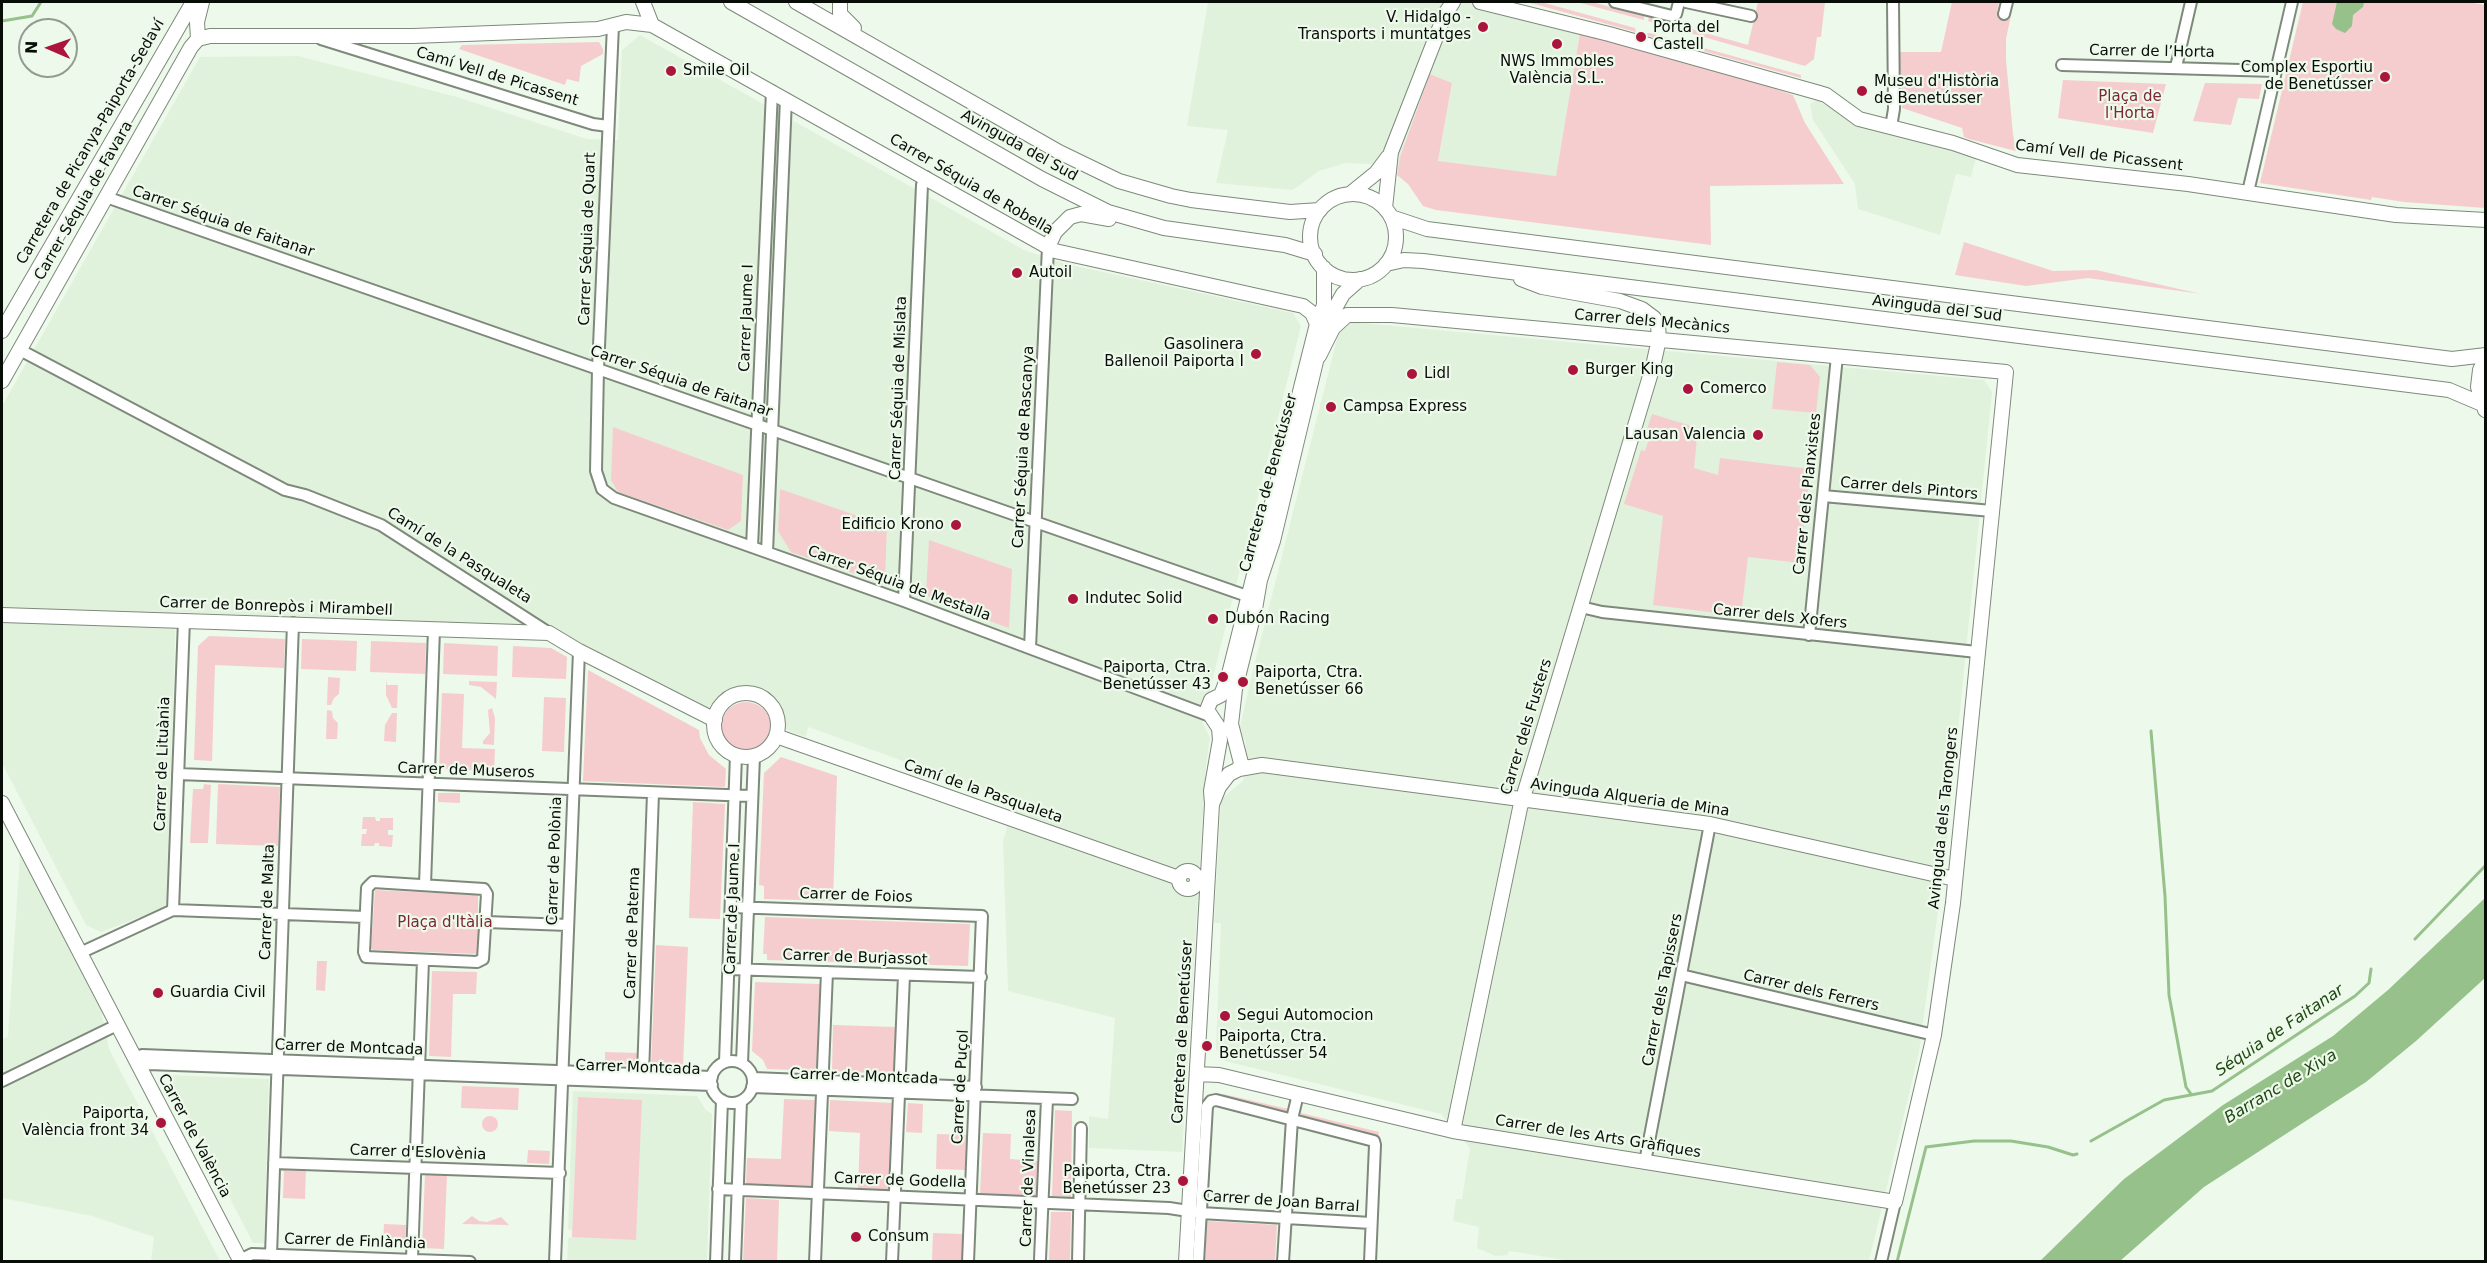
<!DOCTYPE html>
<html>
<head>
<meta charset="utf-8">
<style>
  body { margin:0 }
  #map { position:relative; width:2487px; height:1263px; overflow:hidden; background:#edf9ea; font-family:"DejaVu Sans",sans-serif }
  canvas { display:block }
  .frame { position:absolute; inset:0; border:3px solid #090d08; pointer-events:none }
  .north { position:absolute; left:18px; top:18px; width:60px; height:60px; box-sizing:border-box; background:#edf9ea; border:2px solid #929b90; border-radius:50%; rotate:272deg; font-size:16px; font-weight:700; line-height:24px; text-align:center; color:#090d08 }
  .north::after { content:''; display:block; margin:auto; width:21px; height:27px; background:#aa143d; clip-path:polygon(50% 0,100% 100%,50% 72%,0 100%) }
</style>
</head>
<body>
<div id="map">
<canvas width="2487" height="1263"></canvas>
<div class="frame"></div>
<div class="north">N</div>
</div>
<script>
const ctx = document.querySelector('canvas').getContext('2d');
ctx.lineJoin = 'round';
function fillPath(path, color) { ctx.fillStyle = color; ctx.fill(path, 'evenodd'); }
const shape = rows => new Path2D(rows.map(r => 'M' + r).join(''));
function stroke(path, color, width, dash) { ctx.strokeStyle = color; ctx.lineWidth = width; ctx.lineCap = dash ? 'butt' : 'round'; ctx.setLineDash(dash || []); ctx.stroke(path); }
function write(font, color, halo, rows, align = 'center') {
  ctx.font = font + ' "DejaVu Sans",sans-serif'; ctx.lineWidth = 4.5; ctx.setLineDash([]); ctx.textBaseline = 'middle'; ctx.strokeStyle = halo; ctx.fillStyle = color; for (const [text, x, y, turn = 0] of rows) {
    ctx.save(); ctx.translate(x, y); ctx.rotate((+turn || 0) * Math.PI / 180); ctx.textAlign = isNaN(turn) ? turn : align; if (halo) ctx.strokeText(text, 0, 0); ctx.fillText(text, 0, 0); ctx.restore();
  }
}
const built = shape([
  [1208,2,1480,2,1580,33,1556,176,1438,162,1452,83,1431,74,1400,157,1397,175,1371,164,1345,163,1319,171,1293,190,1216,183,1228,130,1187,126],
  [640,35,1024,250,1066,264,1293,313,1301,326,1202,721,1210,738,1206,766,1182,1152,1089,1148,1089,1116,1108,1119,1115,1018,1008,991,1003,841,1015,801,808,727,806,737,789,731,784,728,782,716,773,700,752,689,738,690,724,695,710,712,548,628,176,612,166,907,101,932,86,925,2,763,2,406,200,57,298,56,457,97,587,139,618,140,622,50],
  [1816,100,1852,119,1976,158,1971,177,1956,174,1940,235,1858,209,1855,184,1813,120,1810,104],
  [1351,322,1984,380,1992,392,1946,851,1919,1052,1869,1261,1577,1262,1509,1251,1508,1255,1496,1256,1477,1248,1479,1227,1453,1221,1456,1199,1462,1199,1470,1148,1441,1114,1225,1061,1216,1049,1221,923,1214,923,1221,799,1243,781,1246,742,1239,731,1254,666,1339,331],
  [20,854,101,1010,109,1049,220,1261,151,1261,154,1237,92,1216,2,1198,2,1039,8,1037],
  [168,1075,269,1079,264,1243,253,1243,167,1077],
  [573,1091,697,1096,706,1110,712,1114,707,1261,567,1262,568,1238,572,1237,572,1230,568,1229]
]);
const green = shape([
  [1527,2,1541,2,1635,28,1636,32],
  [1577,2,1592,2,1644,16,1644,20],
  [1758,2,1825,2,1821,37,1817,37,1814,59,1805,66,1648,21,1649,17,1748,45],
  [1952,2,1999,2,1997,12,2011,15,2006,39,2006,60,2013,134,2016,151,1969,139,1964,137,1962,128,1902,108,1899,52,1941,52],
  [2303,2,2468,2,2485,5,2485,208,2404,202,2372,197,2371,200,2260,183],
  [1580,33,1735,75,1793,95,1805,123,1844,184,1710,186,1711,245,1436,210,1423,206,1408,184,1397,175,1400,157,1430,74,1452,83,1438,161,1556,176],
  [1646,33,1650,33,1801,75,1801,78,1645,35],
  [599,42,603,49,603,54,581,66,579,82,567,79,565,85,459,49,462,45],
  [2063,80,2166,84,2153,133,2058,118],
  [2205,83,2262,84,2259,99,2238,98,2231,125,2193,121],
  [1964,242,2053,271,2096,270,2201,294,2088,278,2026,286,1955,275],
  [1777,362,1810,365,1820,377,1816,413,1772,409],
  [1652,414,1698,428,1694,468,1718,475,1720,458,1810,469,1800,563,1748,557,1741,616,1653,605,1663,516,1624,504,1641,450,1645,451,1649,439,1644,438],
  [613,427,743,475,741,521,728,530,618,492,611,480],
  [780,489,887,526,885,579,879,582,791,552,778,531],
  [929,540,1012,569,1009,628,932,601,926,593],
  [209,636,285,639,284,668,215,665,212,761,194,760,198,646],
  [302,639,357,641,356,671,301,669],
  [371,641,426,643,425,674,370,672],
  [444,643,498,646,497,676,443,674],
  [513,646,551,648,567,657,566,679,512,677],
  [588,670,699,730,700,738,709,755,726,769,725,787,583,781],
  [328,677,340,678,339,694,334,698,331,705,327,705],
  [386,679,387,685,398,685,397,708,392,708,386,695],
  [469,681,497,682,496,699,481,687,469,685],
  [442,693,464,694,462,748,495,749,494,771,439,769],
  [544,697,566,698,564,752,542,751],
  '721 727a25 25 0 1 1 50 0a25 25 0 1 1-50 0Z',
  [492,708,495,718,494,745,483,744,483,741,490,733,488,710],
  [327,710,332,711,333,718,338,723,337,739,326,739],
  [392,713,397,713,396,742,384,741,385,725],
  [781,757,837,776,833,901,764,899,764,886,759,885,764,773],
  [204,784,211,785,208,843,190,843,193,789,203,789],
  [218,784,280,787,278,846,216,844],
  [438,793,460,793,460,803,438,802],
  [693,802,725,804,720,919,689,918],
  [363,817,375,817,376,821,380,821,380,818,393,818,393,830,388,830,388,835,393,835,392,847,379,846,379,843,375,843,374,846,361,846,362,834,366,834,367,829,362,829],
  [375,890,478,895,478,954,373,950,371,948],
  [765,917,970,924,968,966,767,960,767,954,763,954],
  [656,945,688,947,683,1066,651,1065],
  [317,961,327,961,325,991,316,990],
  [432,971,477,972,476,994,453,994,451,1057,429,1056],
  [755,982,820,984,817,1071,767,1069,763,1060,752,1051],
  [833,1025,896,1027,894,1074,832,1071],
  [605,1052,637,1053,637,1065,605,1063],
  [462,1086,519,1088,518,1110,461,1108],
  [1223,1094,1288,1109,1287,1113,1222,1099],
  [578,1097,642,1100,636,1240,572,1237],
  [784,1099,815,1100,812,1187,746,1184,747,1158,781,1159],
  [830,1100,893,1103,889,1190,858,1188,860,1133,829,1131],
  [908,1103,923,1104,922,1133,906,1132],
  [1055,1110,1072,1111,1071,1197,1052,1196],
  [1301,1113,1379,1132,1378,1138,1302,1119],
  '482 1124a8 8 0 1 1 16 0a8 8 0 1 1-16 0Z',
  [983,1133,1011,1134,1010,1159,1038,1161,1037,1196,980,1194],
  [937,1134,968,1135,966,1170,936,1169],
  [528,1150,550,1151,549,1164,527,1163],
  [284,1169,306,1169,305,1199,283,1198],
  [425,1174,447,1175,444,1249,422,1248],
  [746,1198,779,1200,777,1261,743,1261],
  [1051,1212,1071,1212,1070,1261,1049,1261],
  [472,1216,479,1221,487,1222,501,1217,509,1225,462,1224],
  [1207,1221,1277,1225,1275,1261,1205,1261],
  [384,1224,406,1225,405,1248,383,1247],
  [933,1233,963,1234,962,1261,932,1261]
]);
const water = shape([
  [2337,2,2364,2,2363,7,2353,15,2352,26,2345,33,2336,29,2332,24],
  [2485,898,2485,978,2416,1041,2366,1082,2204,1187,2120,1261,2040,1261,2124,1179,2223,1105,2333,1036,2388,990]
]);
const stream = shape([
  [2,21,32,16,41,2],
  [2151,731,2165,896,2169,995,2186,1087,2191,1094],
  [2415,939,2486,865],
  [2091,1141,2164,1100,2212,1091,2355,996,2369,983,2371,969],
  [1897,1262,1926,1147,1974,1141,2011,1141,2048,1147,2073,1155,2077,1154]
]);
const street = shape([
  [1615,2,1672,16,1676,14,1679,2],
  [1686,2,1751,16],
  [2004,14,2007,2],
  [613,25,598,369,596,471,602,489,614,498,904,601,1210,716],
  [321,39,593,124,608,126],
  [2062,65,2276,71],
  [2176,67,2191,2],
  [1891,127,1894,109,1893,2],
  [2248,192,2292,2],
  [106,197,1247,596],
  [20,350,285,490,305,495,381,525,549,633],
  [1823,496,1992,511],
  [752,547,772,91],
  [767,552,786,99],
  [904,601,922,185,926,177],
  [1581,607,1602,612,1977,652],
  [1809,635,1837,356],
  [1030,648,1048,247],
  [178,774,752,796],
  [373,882,484,889,487,894,483,959,477,962,366,957,364,952,367,888,373,882],
  [425,885,434,629],
  [731,907,982,916,968,1262],
  [173,910,184,620],
  [486,922,568,925],
  [80,953,173,910,365,917],
  [728,969,981,977],
  [1681,975,1934,1035],
  [135,1058,142,1055,712,1077],
  '711 1082a21 21 0 1 1 42 0a21 21 0 1 1-42 0Z',
  [725,1062,736,755],
  [742,1063,754,756],
  [140,1068,148,1064,712,1085],
  [643,1074,653,793],
  [753,1078,976,1087],
  [2,1081,117,1025],
  [752,1087,1072,1099],
  [1645,1162,1710,824],
  [274,1163,560,1173],
  [718,1189,1169,1208,1201,1213,1371,1223],
  [271,1255,293,623],
  [412,1259,423,960],
  [1040,1259,1047,1099],
  [240,1260,252,1254,470,1262],
  [555,1262,579,651],
  [716,1262,722,1100],
  [735,1262,741,1101],
  [815,1262,827,972],
  [892,1262,904,975],
  [1078,1262,1081,1128],
  [1198,1262,1207,1106,1211,1101,1216,1100,1374,1141,1375,1145,1370,1262],
  [1283,1262,1292,1119,1298,1094],
  [1881,1262,1895,1202]
]);
const secondary = shape([
  [643,2,652,25],
  [731,2,1042,179,1108,212,1164,228,1285,245,1315,254],
  [796,2,1059,152,1119,181,1171,196,1191,200,1290,212,1320,210],
  [840,2,840,14,854,28],
  [1480,2,1609,34,1816,92,1826,95,1859,119,1953,143,2017,165,2188,184,2396,215,2486,220],
  [198,39,210,36,413,36,598,29,626,22,652,25,1055,251,1303,306,1312,313,1317,324],
  [198,39,197,22,202,2],
  [1350,194,1376,173,1388,157],
  '1310 237a43 43 0 1 1 86 0a43 43 0 1 1-86 0Z',
  [1385,208,1391,152,1445,14,1453,2],
  [1391,217,1427,229,2452,359,2486,355],
  [1048,247,1055,232,1070,217,1081,214,1109,219],
  [1386,264,1404,260,1423,261,2449,390,2482,404],
  [2,331,193,2],
  [2,381,191,47,198,39],
  [2485,410,2478,387,2480,370,2486,358],
  [2,615,549,633,579,651,715,720],
  '714 725a32 32 0 1 1 64 0a32 32 0 1 1-64 0Z',
  [776,736,1179,878],
  [1239,769,1262,765,1710,824,1955,879],
  [1213,802,1219,787,1229,774,1239,769,1241,763,1231,724,1235,689,1255,609,1260,580,1273,541,1324,328,1343,294,1360,279],
  [2,803,241,1262],
  '1179 880a9 9 0 1 1 18 0a9 9 0 1 1-18 0Z',
  [1197,1074,1219,1075,1453,1131,1895,1202,1934,1035,1953,903,2006,372,1392,315,1347,315,1333,328,1319,356],
  [1453,1131,1520,808,1653,366,1659,339,1658,325,1654,318,1642,309,1620,301,1542,287,1521,279],
  [1186,1262,1212,804,1211,791,1220,740,1219,728,1207,710,1211,700,1221,695,1229,674,1317,324,1324,305,1324,268]
]);
const markers = [
  [1483,27,6,"#aa143d"],
  [1641,37,6,"#aa143d"],
  [1557,44,6,"#aa143d"],
  [671,71,6,"#aa143d"],
  [2385,77,6,"#aa143d"],
  [1862,91,6,"#aa143d"],
  [1017,273,6,"#aa143d"],
  [1256,354,6,"#aa143d"],
  [1573,370,6,"#aa143d"],
  [1412,374,6,"#aa143d"],
  [1688,389,6,"#aa143d"],
  [1331,407,6,"#aa143d"],
  [1758,435,6,"#aa143d"],
  [956,525,6,"#aa143d"],
  [1073,599,6,"#aa143d"],
  [1213,619,6,"#aa143d"],
  [1223,677,6,"#aa143d"],
  [1243,682,6,"#aa143d"],
  [158,993,6,"#aa143d"],
  [1225,1016,6,"#aa143d"],
  [1207,1046,6,"#aa143d"],
  [161,1123,6,"#aa143d"],
  [1183,1181,6,"#aa143d"],
  [856,1237,6,"#aa143d"]
];
const poiNames = [
  ["V. Hidalgo -",1471,18,"right"],
  ["Transports i muntatges",1471,35,"right"],
  ["Porta del",1653,28],
  ["Castell",1653,45],
  ["NWS Immobles",1557,62,"center"],
  ["València S.L.",1557,79,"center"],
  ["Complex Esportiu",2373,68,"right"],
  ["de Benetússer",2373,85,"right"],
  ["Smile Oil",683,71],
  ["Museu d'Història",1874,82],
  ["de Benetússer",1874,99],
  ["Autoil",1029,273],
  ["Gasolinera",1244,345,"right"],
  ["Ballenoil Paiporta I",1244,362,"right"],
  ["Burger King",1585,370],
  ["Lidl",1424,374],
  ["Comerco",1700,389],
  ["Campsa Express",1343,407],
  ["Lausan Valencia",1746,435,"right"],
  ["Edificio Krono",944,525,"right"],
  ["Indutec Solid",1085,599],
  ["Dubón Racing",1225,619],
  ["Paiporta, Ctra.",1211,668,"right"],
  ["Benetússer 43",1211,685,"right"],
  ["Paiporta, Ctra.",1255,673],
  ["Benetússer 66",1255,690],
  ["Guardia Civil",170,993],
  ["Segui Automocion",1237,1016],
  ["Paiporta, Ctra.",1219,1037],
  ["Benetússer 54",1219,1054],
  ["Paiporta,",149,1114,"right"],
  ["València front 34",149,1131,"right"],
  ["Paiporta, Ctra.",1171,1172,"right"],
  ["Benetússer 23",1171,1189,"right"],
  ["Consum",868,1237]
];
const streetNames = [
  ["Carrer de l’Horta",2152,52,1],
  ["Camí Vell de Picassent",497,77,17],
  ["Carretera de Picanya-Paiporta-Sedaví",91,142,-60],
  ["Avinguda del Sud",1019,146,29],
  ["Camí Vell de Picassent",2099,156,7],
  ["Carrer Séquia de Robella",971,185,30],
  ["Carrer Séquia de Favara",84,201,-60],
  ["Carrer Séquia de Faitanar",223,222,19],
  ["Carrer Séquia de Quart",588,239,-88],
  ["Avinguda del Sud",1937,309,7],
  ["Carrer Jaume I",747,318,-88],
  ["Carrer dels Mecànics",1652,322,5],
  ["Carrer Séquia de Faitanar",681,382,19],
  ["Carrer Séquia de Mislata",899,388,-88],
  ["Carrer Séquia de Rascanya",1024,447,-87],
  ["Carretera de Benetússer",1269,483,-75],
  ["Carrer dels Pintors",1909,489,5],
  ["Carrer dels Planxistes",1808,494,-84],
  ["Camí de la Pasqualeta",459,556,32],
  ["Carrer Séquia de Mestalla",899,584,20],
  ["Carrer de Bonrepòs i Mirambell",276,607,2],
  ["Carrer dels Xofers",1780,617,6],
  ["Carrer dels Fusters",1527,727,-73],
  ["Carrer de Lituània",163,764,-88],
  ["Carrer de Museros",466,771,2],
  ["Camí de la Pasqualeta",983,792,19],
  ["Avinguda Alqueria de Mina",1630,798,8],
  ["Avinguda dels Tarongers",1944,818,-84],
  ["Carrer de Polònia",555,861,-88],
  ["Carrer de Foios",856,896,2],
  ["Carrer de Malta",268,902,-88],
  ["Carrer de Jaume I",733,909,-88],
  ["Carrer de Paterna",633,933,-88],
  ["Carrer de Burjassot",855,958,2],
  ["Carrer dels Tapissers",1663,990,-79],
  ["Carrer dels Ferrers",1811,991,13],
  ["Carretera de Benetússer",1183,1032,-87],
  ["Carrer de Montcada",349,1048,2],
  ["Carrer Montcada",638,1068,2],
  ["Carrer de Montcada",864,1077,2],
  ["Carrer de Puçol",961,1087,-87],
  ["Carrer de València",194,1136,62],
  ["Carrer de les Arts Gràfiques",1598,1137,9],
  ["Carrer d'Eslovènia",418,1153,2],
  ["Carrer de Vinalesa",1029,1178,-88],
  ["Carrer de Godella",900,1181,2],
  ["Carrer de Joan Barral",1281,1202,4],
  ["Carrer de Finlàndia",355,1242,2]
];
const parkNames = [
  ["Plaça de",2130,97],
  ["l'Horta",2130,114],
  ["Plaça d'Itàlia",445,923]
];
const waterNames = [
  ["Séquia de Faitanar",2280,1031,-34],
  ["Barranc de Xiva",2281,1087,-31]
];
fillPath(built, '#e1f2dc');
fillPath(green, '#f6cdcf');
fillPath(water, '#96c18b');
stroke(stream, '#96c18b', 3);
stroke(street, '#7e897b', 14);
stroke(secondary, '#7e897b', 16);
stroke(street, '#fff', 10);
stroke(secondary, '#fff', 14);
for (const [x, y, r, color] of markers) { const dot = new Path2D(); dot.arc(x, y, r, 0, 2 * Math.PI); ctx.fillStyle = color; ctx.fill(dot); stroke(dot, '#edf9ea', 2); }
write('15px', '#090d08', '#edf9ea', poiNames, 'left');
write('15px', '#090d08', '#edf9ea', streetNames);
write('15px', '#7c2736', '#edf9ea', parkNames);
write('italic 16px', '#1f4812', '#edf9ea', waterNames);
</script>
</body>
</html>
